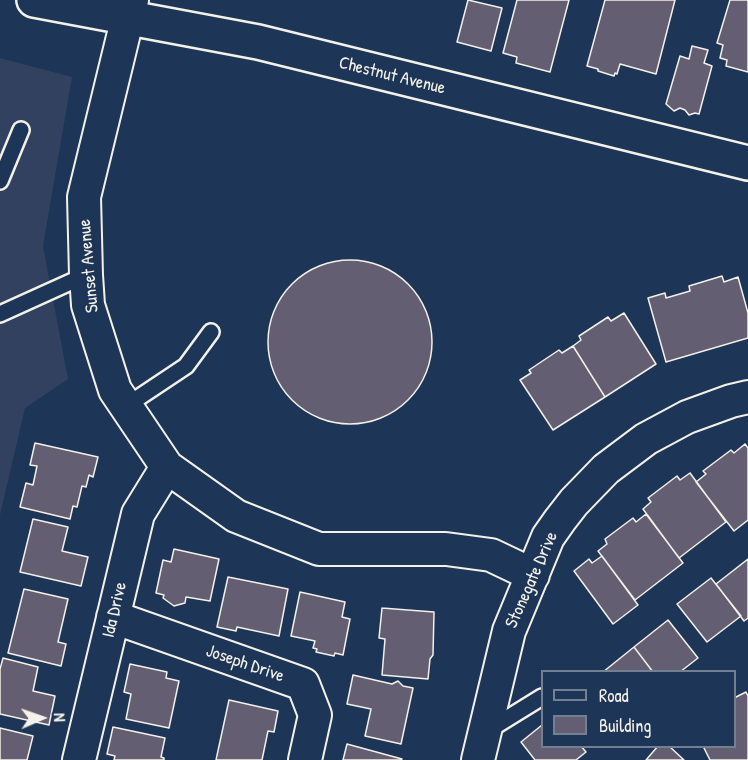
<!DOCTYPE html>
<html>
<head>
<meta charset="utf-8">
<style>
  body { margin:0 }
  #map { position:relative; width:748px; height:760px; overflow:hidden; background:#1d3557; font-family:"Patrick Hand",sans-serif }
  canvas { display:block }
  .legend { position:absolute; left:541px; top:670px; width:195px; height:78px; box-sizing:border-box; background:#1d3557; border:2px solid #738091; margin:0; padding:8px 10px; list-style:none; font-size:18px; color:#f4f1e8 }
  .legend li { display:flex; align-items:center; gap:12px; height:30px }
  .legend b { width:30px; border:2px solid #738091 }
  .north { position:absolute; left:12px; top:688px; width:60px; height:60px; -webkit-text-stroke:4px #1d3557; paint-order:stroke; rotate:88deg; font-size:16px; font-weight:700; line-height:24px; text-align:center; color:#f4f1e8 }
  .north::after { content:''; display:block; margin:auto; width:21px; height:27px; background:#f4f1e8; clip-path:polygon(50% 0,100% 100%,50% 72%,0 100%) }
</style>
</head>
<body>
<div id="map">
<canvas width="748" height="760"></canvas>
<ul class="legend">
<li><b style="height:8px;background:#1d3557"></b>Road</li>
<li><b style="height:16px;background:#635e72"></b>Building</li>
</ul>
<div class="north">N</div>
</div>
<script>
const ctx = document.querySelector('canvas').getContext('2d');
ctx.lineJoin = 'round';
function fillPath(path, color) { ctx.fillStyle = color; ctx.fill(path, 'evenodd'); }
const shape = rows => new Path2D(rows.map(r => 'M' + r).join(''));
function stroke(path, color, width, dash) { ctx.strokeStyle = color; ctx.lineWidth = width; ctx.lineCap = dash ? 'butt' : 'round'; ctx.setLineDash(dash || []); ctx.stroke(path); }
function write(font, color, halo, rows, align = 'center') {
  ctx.font = font + ' "Patrick Hand",sans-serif'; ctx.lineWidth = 4.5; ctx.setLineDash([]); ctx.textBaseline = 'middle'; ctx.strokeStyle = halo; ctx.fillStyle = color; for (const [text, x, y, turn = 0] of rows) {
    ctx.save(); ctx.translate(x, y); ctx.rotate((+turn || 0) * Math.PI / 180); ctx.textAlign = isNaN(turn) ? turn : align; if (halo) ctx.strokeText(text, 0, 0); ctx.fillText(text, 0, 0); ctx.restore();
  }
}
const built = shape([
  [0,58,72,77,43,246,68,379,25,408,0,515]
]);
const building = shape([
  [468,0,502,8,491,51,457,42,468,0],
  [517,0,569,0,550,72,516,63,517,57,503,53,517,0],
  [605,0,675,0,656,74,620,64,617,74,615,73,614,76,598,71,598,69,587,66,605,0],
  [730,0,748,0,748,72,726,66,727,60,720,58,723,45,717,43,730,0],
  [692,46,708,50,704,63,712,66,699,114,695,113,689,115,685,110,680,108,674,111,666,104,680,56,689,59,692,46],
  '268 342a82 82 0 1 1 164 0a82 82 0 1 1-164 0Z',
  [722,276,724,282,738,277,748,313,748,338,666,362,648,298,665,293,666,298,690,291,689,286,722,276],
  [624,313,656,364,605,397,573,346,581,340,579,336,608,317,611,321,624,313],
  [573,346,605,397,553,430,520,380,531,373,529,370,559,350,562,353,573,346],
  [35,443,98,457,93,477,89,475,86,487,82,486,77,507,73,506,70,519,20,507,26,483,33,485,37,466,30,465,35,443],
  [745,444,748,448,748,520,734,531,696,482,706,474,703,471,731,450,734,453,745,444],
  [690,473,726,522,679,558,643,509,651,502,648,498,677,476,680,480,690,473],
  [646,514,683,563,635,600,598,551,607,544,605,539,633,518,636,522,646,514],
  [33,519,68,527,62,551,88,557,81,586,20,572,33,519],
  [174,549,219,559,210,601,186,597,185,603,174,606,163,598,164,595,156,593,163,560,171,562,174,549],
  [602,556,638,605,613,624,574,571,589,559,592,563,602,556],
  [748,559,748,618,744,621,716,584,748,559],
  [228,577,288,589,279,636,237,627,236,631,217,627,228,577],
  [711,578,741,616,707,642,677,604,711,578],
  [24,589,68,599,58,642,66,644,61,666,8,653,24,589],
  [300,592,345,602,342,617,350,619,343,655,335,653,334,656,316,652,317,649,313,648,315,641,291,636,300,592],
  [382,608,434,612,433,655,430,659,428,679,382,675,385,639,379,638,382,608],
  [668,620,698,658,680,672,653,672,634,647,668,620],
  [634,647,653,672,603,672,634,647],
  [3,658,38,667,33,691,55,696,49,725,0,714,0,669,3,658],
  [130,664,167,672,166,678,179,681,169,728,126,719,131,694,124,692,130,664],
  [353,675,392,684,398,681,403,686,413,688,401,744,365,736,371,709,347,704,353,675],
  [746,692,748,696,748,760,710,760,703,746,734,746,734,698,746,692],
  [229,700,278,711,274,732,268,731,262,760,216,760,229,700],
  [542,725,542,746,581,746,586,752,576,760,535,760,521,742,542,725],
  [113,727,165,738,161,757,164,758,164,760,114,760,115,756,107,754,113,727],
  [0,728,33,736,27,760,0,760,0,728],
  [347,744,402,759,401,760,343,760,347,744],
  [658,746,669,746,684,760,646,760,658,746]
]);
const lane = shape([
  [0,181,21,130],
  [0,314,86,275],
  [126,406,186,366,211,332],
  [487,731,542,697]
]);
const street = shape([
  [132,0,84,197,86,275,88,305,115,390,167,467,236,516,319,549,446,549,491,555,533,575],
  [113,617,303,684,315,715,305,760],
  [79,760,138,514,167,467],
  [478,760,509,631,548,537,560,520,574,502,606,469,646,439,687,417,731,401,748,397]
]);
const secondary = shape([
  [34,0,258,42,748,163]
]);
const streetNames = [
  ["Chestnut Avenue",392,76,14],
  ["Sunset Avenue",89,266,-95],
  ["Stonegate Drive",532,580,-66],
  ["Ida Drive",115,610,-77],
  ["Joseph Drive",245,664,19]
];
fillPath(built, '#32415f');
fillPath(building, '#635e72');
stroke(building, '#f4f1e8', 1.5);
stroke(lane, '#f4f1e8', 20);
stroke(street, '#f4f1e8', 36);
stroke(secondary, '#f4f1e8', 38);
stroke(lane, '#1d3557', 15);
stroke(street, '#1d3557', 32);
stroke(secondary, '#1d3557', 33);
write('18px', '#f4f1e8', '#1d3557', streetNames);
</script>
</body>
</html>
